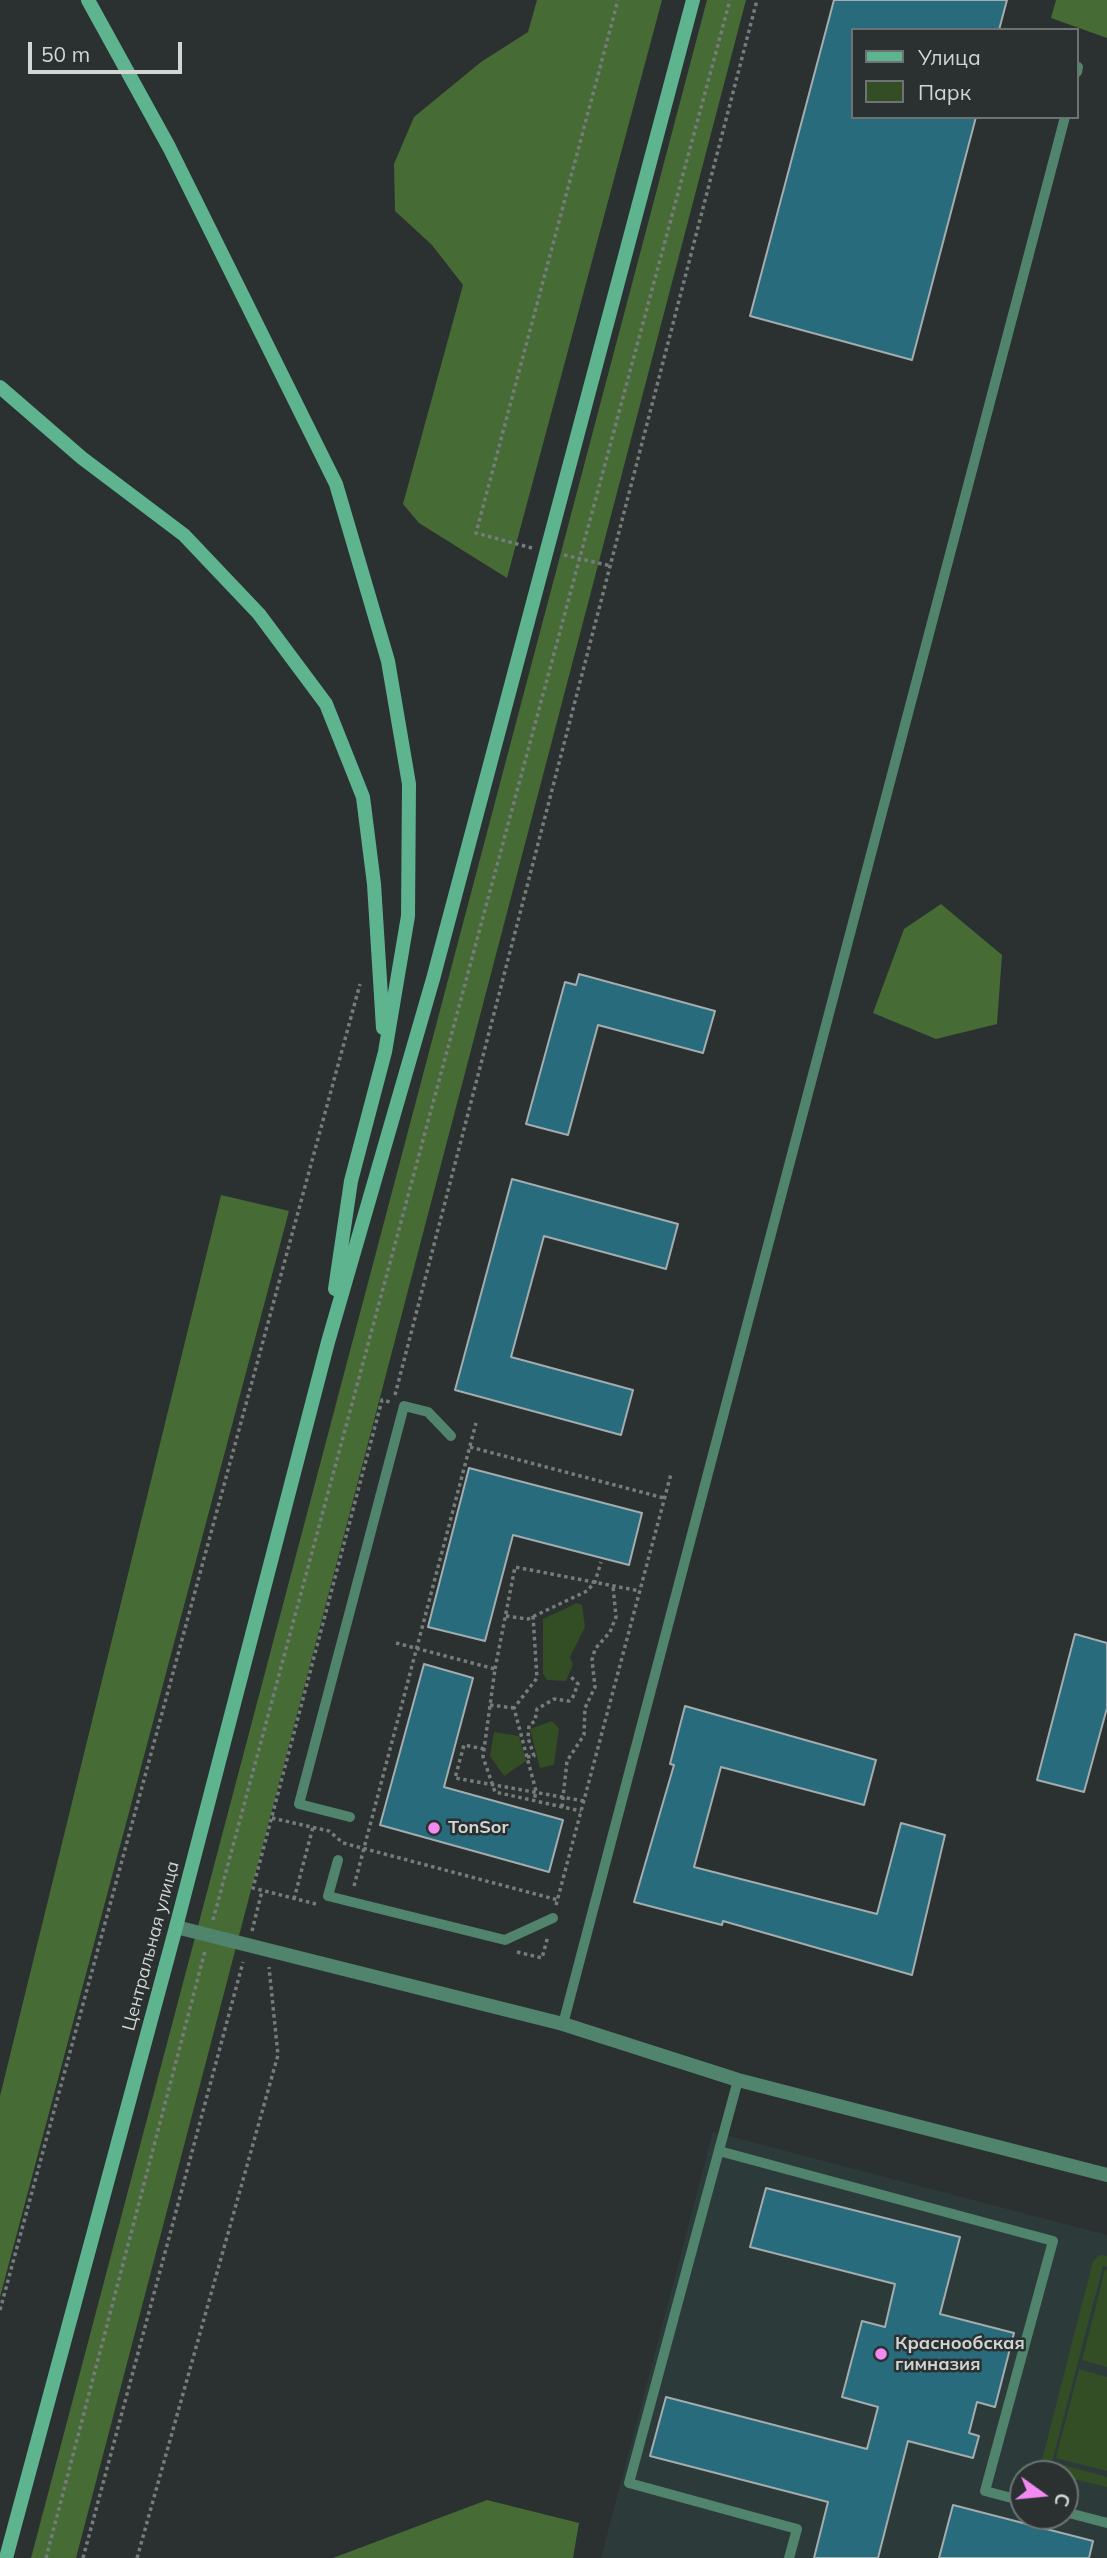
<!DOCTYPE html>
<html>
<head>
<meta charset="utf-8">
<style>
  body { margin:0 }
  #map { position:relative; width:1107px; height:2558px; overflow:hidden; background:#2a3130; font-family:Mulish,sans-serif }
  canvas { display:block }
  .legend { position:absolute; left:851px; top:28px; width:228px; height:91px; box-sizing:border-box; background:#2a3130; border:2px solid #6d7372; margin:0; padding:9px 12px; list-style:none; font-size:21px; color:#d1d6d5 }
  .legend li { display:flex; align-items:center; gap:14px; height:35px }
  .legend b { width:35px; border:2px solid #6d7372 }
  .north { position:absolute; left:1009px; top:2460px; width:70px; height:70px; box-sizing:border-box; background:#2a3130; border:2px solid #6d7372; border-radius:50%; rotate:105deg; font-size:19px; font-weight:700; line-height:28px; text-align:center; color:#d1d6d5 }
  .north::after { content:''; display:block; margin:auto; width:24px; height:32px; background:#f38af2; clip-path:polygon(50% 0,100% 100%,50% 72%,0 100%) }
  .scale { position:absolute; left:28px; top:42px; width:154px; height:32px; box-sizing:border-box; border:4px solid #d1d6d5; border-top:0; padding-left:9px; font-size:21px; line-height:24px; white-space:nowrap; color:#d1d6d5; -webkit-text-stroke:5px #2a3130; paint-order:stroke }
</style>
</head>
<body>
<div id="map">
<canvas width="1107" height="2558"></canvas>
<ul class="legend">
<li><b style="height:9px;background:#5db48e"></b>Улица</li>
<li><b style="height:19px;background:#334e25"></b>Парк</li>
</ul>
<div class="north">С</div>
<div class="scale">50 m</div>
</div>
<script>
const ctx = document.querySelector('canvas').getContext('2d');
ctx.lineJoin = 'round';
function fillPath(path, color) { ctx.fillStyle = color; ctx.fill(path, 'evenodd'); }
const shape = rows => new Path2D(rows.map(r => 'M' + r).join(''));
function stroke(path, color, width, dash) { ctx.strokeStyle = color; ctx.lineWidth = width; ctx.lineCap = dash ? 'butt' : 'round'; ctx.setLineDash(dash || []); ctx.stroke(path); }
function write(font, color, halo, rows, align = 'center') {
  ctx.font = font + ' Mulish,sans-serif'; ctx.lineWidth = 5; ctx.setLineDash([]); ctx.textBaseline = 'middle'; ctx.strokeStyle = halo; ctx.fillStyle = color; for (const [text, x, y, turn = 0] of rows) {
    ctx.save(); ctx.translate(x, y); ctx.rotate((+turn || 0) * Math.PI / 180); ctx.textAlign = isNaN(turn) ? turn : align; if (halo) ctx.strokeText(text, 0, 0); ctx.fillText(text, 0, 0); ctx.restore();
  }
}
const built = shape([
  [713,2132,1107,2235,1107,2558,601,2558],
  [1023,2474,1065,2474,1065,2516,1023,2516]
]);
const green = shape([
  [577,1603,582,1605,585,1627,570,1657,573,1664,566,1681,547,1680,543,1674,543,1619],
  [552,1721,559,1728,554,1765,540,1768,530,1729],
  [494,1732,519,1736,526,1761,504,1776,490,1756],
  [1100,2255,1107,2256,1107,2267,1103,2266,1052,2462,1107,2477,1107,2487,1065,2477,1065,2474,1045,2472,1041,2464,1093,2261],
  [1105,2270,1107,2270,1107,2367,1082,2360],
  [1079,2369,1107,2377,1107,2471,1056,2458]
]);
const forest = shape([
  [537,0,662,0,507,578,419,523,403,504,463,285,432,245,395,211,394,164,414,117,481,62,528,32],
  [707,0,746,0,76,2558,31,2558],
  [1056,0,1107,0,1107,38,1051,18],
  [941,904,1002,955,997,1024,936,1039,873,1013,904,929],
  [221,1195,289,1211,0,2297,0,2096],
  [487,2500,579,2523,573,2558,333,2558]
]);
const building = shape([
  [834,0,1007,0,999,30,853,30,853,117,976,117,912,360,750,316,834,0],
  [579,974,715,1011,703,1053,598,1025,568,1135,526,1124,565,982,576,985,579,974],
  [512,1179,678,1224,666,1269,544,1236,511,1357,633,1390,621,1435,455,1390,512,1179],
  [469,1468,642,1513,629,1565,513,1535,485,1641,428,1627,469,1468],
  [1075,1634,1107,1643,1107,1708,1084,1792,1037,1780,1075,1634],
  [424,1664,473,1678,444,1787,563,1820,549,1872,380,1825,424,1664],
  [685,1706,876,1760,864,1805,721,1767,694,1867,877,1914,901,1823,945,1835,912,1975,723,1921,722,1925,634,1902,674,1765,670,1764,685,1706],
  [766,2188,960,2237,940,2314,1014,2333,995,2407,977,2402,969,2433,979,2436,973,2458,908,2441,878,2558,814,2558,828,2502,650,2456,666,2397,867,2449,878,2407,842,2397,862,2321,885,2327,895,2284,750,2247,766,2188],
  [953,2505,1093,2541,1089,2558,939,2558,953,2505]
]);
const path = shape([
  [532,548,476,533,618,0],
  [564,555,611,566],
  [395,1395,757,0],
  [470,1447,664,1498],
  [506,1616,528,1619,587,1591,595,1582,601,1562],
  [533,1616,537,1678,514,1708,536,1791,534,1801],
  [396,1643,495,1669,483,1757,495,1792,581,1811],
  [495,1669,515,1567,640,1591],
  [490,1705,514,1708],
  [484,1749,464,1745,455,1778,584,1801],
  [527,1757,534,1756,528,1738,529,1725,535,1721,537,1709,554,1699,569,1701,572,1699,578,1684,570,1676],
  [562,1807,567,1761,584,1735,585,1708,595,1687,592,1660,595,1649,610,1632,616,1617,613,1586],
  [272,1818,329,1831,343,1843,558,1900],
  [354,1886,476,1423],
  [294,1899,313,1827],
  [316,1904,253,1888,382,1400,390,1402],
  [556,1905,671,1474],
  [213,1920,730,0],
  [252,1931,262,1891],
  [517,1952,542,1958,548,1936],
  [0,2310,360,984],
  [46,2558,205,1951],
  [83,2558,243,1962],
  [137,2558,278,2055,269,1967]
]);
const service = shape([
  [1077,72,1078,67],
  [350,1817,299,1804,404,1406,428,1412,451,1436],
  [338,1860,328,1896,505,1940,553,1918],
  [563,2024,1065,117],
  [738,2080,629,2483,797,2529,789,2558],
  [719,2151,1053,2241,985,2491,1023,2501],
  [1065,2512,1107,2523]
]);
const minor = shape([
  [176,1927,563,2024,738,2080,1107,2175]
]);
const secondary = shape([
  [88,0,169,147,336,484,388,661,409,784,408,916,385,1052,351,1181,335,1289],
  [0,387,82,458,184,535,259,614,326,704,363,797,374,884,383,1028],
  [6,2558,176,1927,328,1342,433,979,693,0]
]);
const markers = [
  [434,1828,7,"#f38af2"],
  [881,2354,7,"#f38af2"]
];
const poiNames = [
  ["TonSor",448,1828],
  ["Краснообская",895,2344],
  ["гимназия",895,2365]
];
const streetNames = [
  ["Центральная улица",151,1946,-75]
];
fillPath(built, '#2c3b3a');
fillPath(green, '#334e25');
fillPath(forest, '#476b35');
fillPath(building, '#286b7c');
stroke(building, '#a4acae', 2);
stroke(path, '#767c7b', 3.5, [3.5, 3.5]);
stroke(service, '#50846c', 10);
stroke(minor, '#50846c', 14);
stroke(secondary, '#5db48e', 14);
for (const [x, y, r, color] of markers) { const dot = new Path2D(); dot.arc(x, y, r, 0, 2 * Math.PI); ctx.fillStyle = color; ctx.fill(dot); stroke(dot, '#2a3130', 2.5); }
write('bold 18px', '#d1d6d5', '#2a3130', poiNames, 'left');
write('18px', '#d1d6d5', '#2a3130', streetNames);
</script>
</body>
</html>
